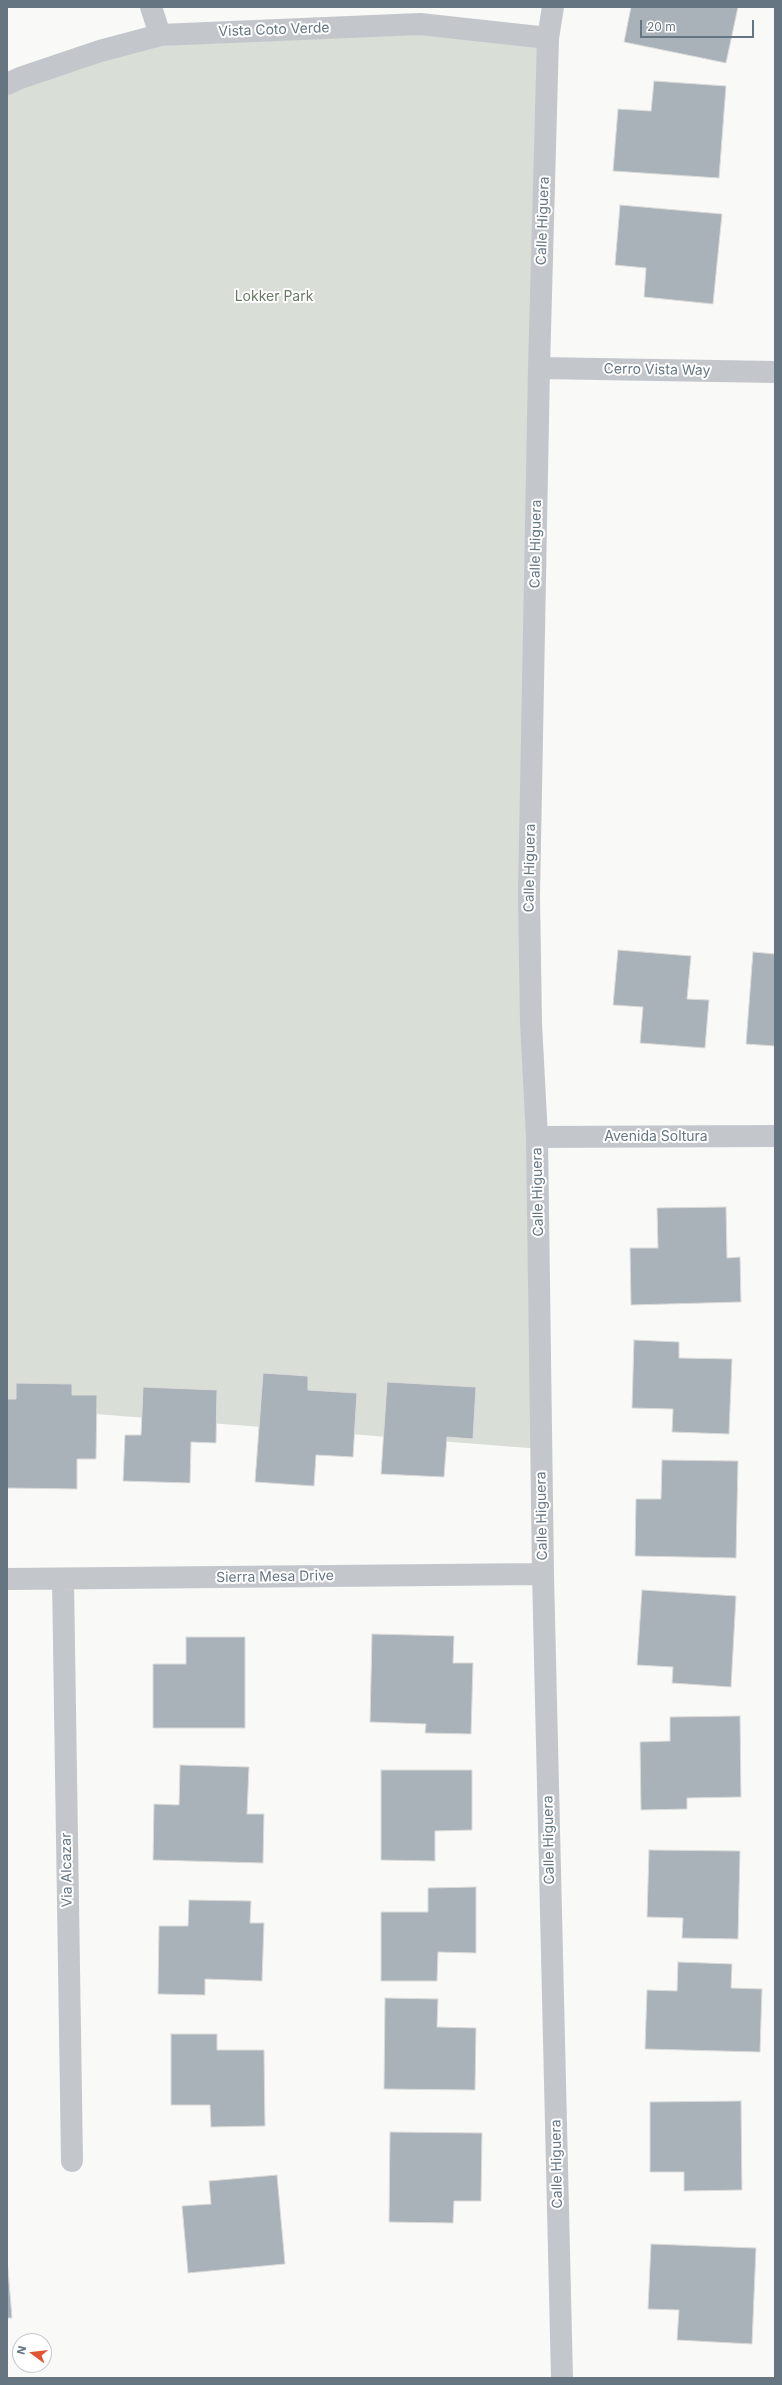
<!DOCTYPE html>
<html>
<head>
<meta charset="utf-8">
<style>
  body { margin:0 }
  #map { position:relative; width:782px; height:2385px; overflow:hidden; background:#f9f9f7; font-family:Inter,sans-serif }
  canvas { display:block }
  .frame { position:absolute; inset:0; border:8px solid #657682; pointer-events:none }
  .north { position:absolute; left:12px; top:2333px; width:40px; height:40px; box-sizing:border-box; background:#fff; border:1px solid #c1c8cd; border-radius:50%; rotate:285deg; font-size:11px; font-weight:700; line-height:16px; text-align:center; color:#657682 }
  .north::after { content:''; display:block; margin:auto; width:14px; height:18px; background:#e15530; clip-path:polygon(50% 0,100% 100%,50% 72%,0 100%) }
  .scale { position:absolute; left:640px; top:20px; width:114px; height:18px; box-sizing:border-box; border:2px solid #657682; border-top:0; padding-left:5px; font-size:12px; line-height:14px; white-space:nowrap; color:#657682; -webkit-text-stroke:3px #fff; paint-order:stroke }
</style>
</head>
<body>
<div id="map">
<canvas width="782" height="2385"></canvas>
<div class="frame"></div>
<div class="north">N</div>
<div class="scale">20 m</div>
</div>
<script>
const ctx = document.querySelector('canvas').getContext('2d');
ctx.lineJoin = 'round';
function fillPath(path, color) { ctx.fillStyle = color; ctx.fill(path, 'evenodd'); }
const shape = rows => new Path2D(rows.map(r => 'M' + r).join(''));
function stroke(path, color, width, dash) { ctx.strokeStyle = color; ctx.lineWidth = width; ctx.lineCap = dash ? 'butt' : 'round'; ctx.setLineDash(dash || []); ctx.stroke(path); }
function write(font, color, halo, rows, align = 'center') {
  ctx.font = font + ' Inter,sans-serif'; ctx.lineWidth = 4; ctx.setLineDash([]); ctx.textBaseline = 'middle'; ctx.strokeStyle = halo; ctx.fillStyle = color; for (const [text, x, y, turn = 0] of rows) {
    ctx.save(); ctx.translate(x, y); ctx.rotate((+turn || 0) * Math.PI / 180); ctx.textAlign = isNaN(turn) ? turn : align; if (halo) ctx.strokeText(text, 0, 0); ctx.fillText(text, 0, 0); ctx.restore();
  }
}
const green = shape([
  [420,24,548,38,529,895,541,1449,7,1407,7,84,100,51]
]);
const building = shape([
  [631,7,738,7,726,63,624,42,631,7],
  [654,81,726,86,719,178,613,171,618,109,651,111,654,81],
  [620,205,722,214,713,304,644,297,646,268,615,265,620,205],
  [618,950,691,956,687,999,709,1000,705,1048,640,1043,643,1007,613,1005,618,950],
  [753,952,775,954,775,1046,746,1044,753,952],
  [726,1207,727,1258,740,1257,741,1302,631,1305,630,1248,658,1248,657,1208,726,1207],
  [634,1340,679,1342,679,1358,732,1359,729,1434,672,1432,673,1409,632,1408,634,1340],
  [263,1373,308,1376,308,1390,357,1393,353,1457,316,1455,314,1486,255,1482,263,1373],
  [387,1382,476,1387,473,1439,447,1437,444,1477,381,1474,387,1382],
  [16,1383,72,1384,72,1395,97,1395,96,1459,77,1459,77,1489,7,1488,7,1399,16,1399,16,1383],
  [143,1387,217,1390,216,1443,191,1442,190,1483,123,1481,125,1435,141,1435,143,1387],
  [662,1460,738,1461,736,1558,635,1556,636,1499,661,1499,662,1460],
  [642,1590,736,1596,731,1687,672,1683,673,1667,637,1665,642,1590],
  [372,1634,454,1636,453,1663,473,1663,471,1734,425,1733,426,1724,370,1722,372,1634],
  [186,1637,245,1637,245,1728,153,1728,153,1664,186,1664,186,1637],
  [740,1716,741,1797,687,1798,687,1809,641,1810,640,1742,670,1741,670,1717,740,1716],
  [180,1765,249,1767,247,1814,264,1814,263,1863,153,1860,154,1804,179,1805,180,1765],
  [381,1770,472,1770,472,1830,435,1831,435,1861,381,1860,381,1770],
  [649,1850,740,1851,738,1939,682,1938,683,1918,647,1917,649,1850],
  [476,1887,476,1953,438,1952,437,1981,381,1981,381,1912,428,1912,428,1888,476,1887],
  [189,1900,251,1901,250,1923,264,1923,262,1981,205,1979,205,1995,158,1994,159,1926,188,1926,189,1900],
  [678,1962,732,1964,731,1988,762,1989,760,2052,645,2049,647,1990,677,1991,678,1962],
  [385,1998,438,1999,437,2027,476,2028,475,2090,384,2089,385,1998],
  [171,2034,217,2034,217,2050,264,2050,265,2126,211,2127,210,2105,171,2105,171,2034],
  [741,2101,742,2190,684,2191,684,2172,650,2172,650,2102,741,2101],
  [390,2132,482,2133,481,2201,454,2201,453,2223,389,2222,390,2132],
  [277,2175,285,2264,188,2273,182,2206,211,2204,209,2181,277,2175],
  [651,2244,756,2248,752,2344,677,2340,679,2310,648,2309,651,2244],
  [7,2257,12,2318,7,2318,7,2257]
]);
const street = shape([
  [151,7,160,35],
  [553,7,548,38,539,368,529,895,531,1023,537,1137,543,1574,562,2378],
  [7,84,20,78,100,51,160,35,420,24,548,38],
  [539,368,775,372],
  [537,1137,775,1136],
  [7,1579,543,1574],
  [63,1579,72,2161]
]);
const streetNames = [
  ["Vista Coto Verde",274,30,-2],
  ["Calle Higuera",543,221,-88],
  ["Cerro Vista Way",657,370,1],
  ["Calle Higuera",536,544,-89],
  ["Calle Higuera",530,868,-89],
  ["Avenida Soltura",656,1137],
  ["Calle Higuera",538,1192,-91],
  ["Calle Higuera",542,1516,-91],
  ["Sierra Mesa Drive",275,1577,-1],
  ["Calle Higuera",549,1840,-91],
  ["Via Alcazar",67,1870,-91],
  ["Calle Higuera",557,2164,-91]
];
const parkNames = [
  ["Lokker Park",274,297]
];
fillPath(green, '#d9ded6');
fillPath(building, '#a9b2b8');
stroke(building, '#dbdbd9', 1);
stroke(street, '#c3c7cb', 22);
write('14px', '#657682', '#fff', streetNames);
write('14px', '#687a64', '#fff', parkNames);
</script>
</body>
</html>
